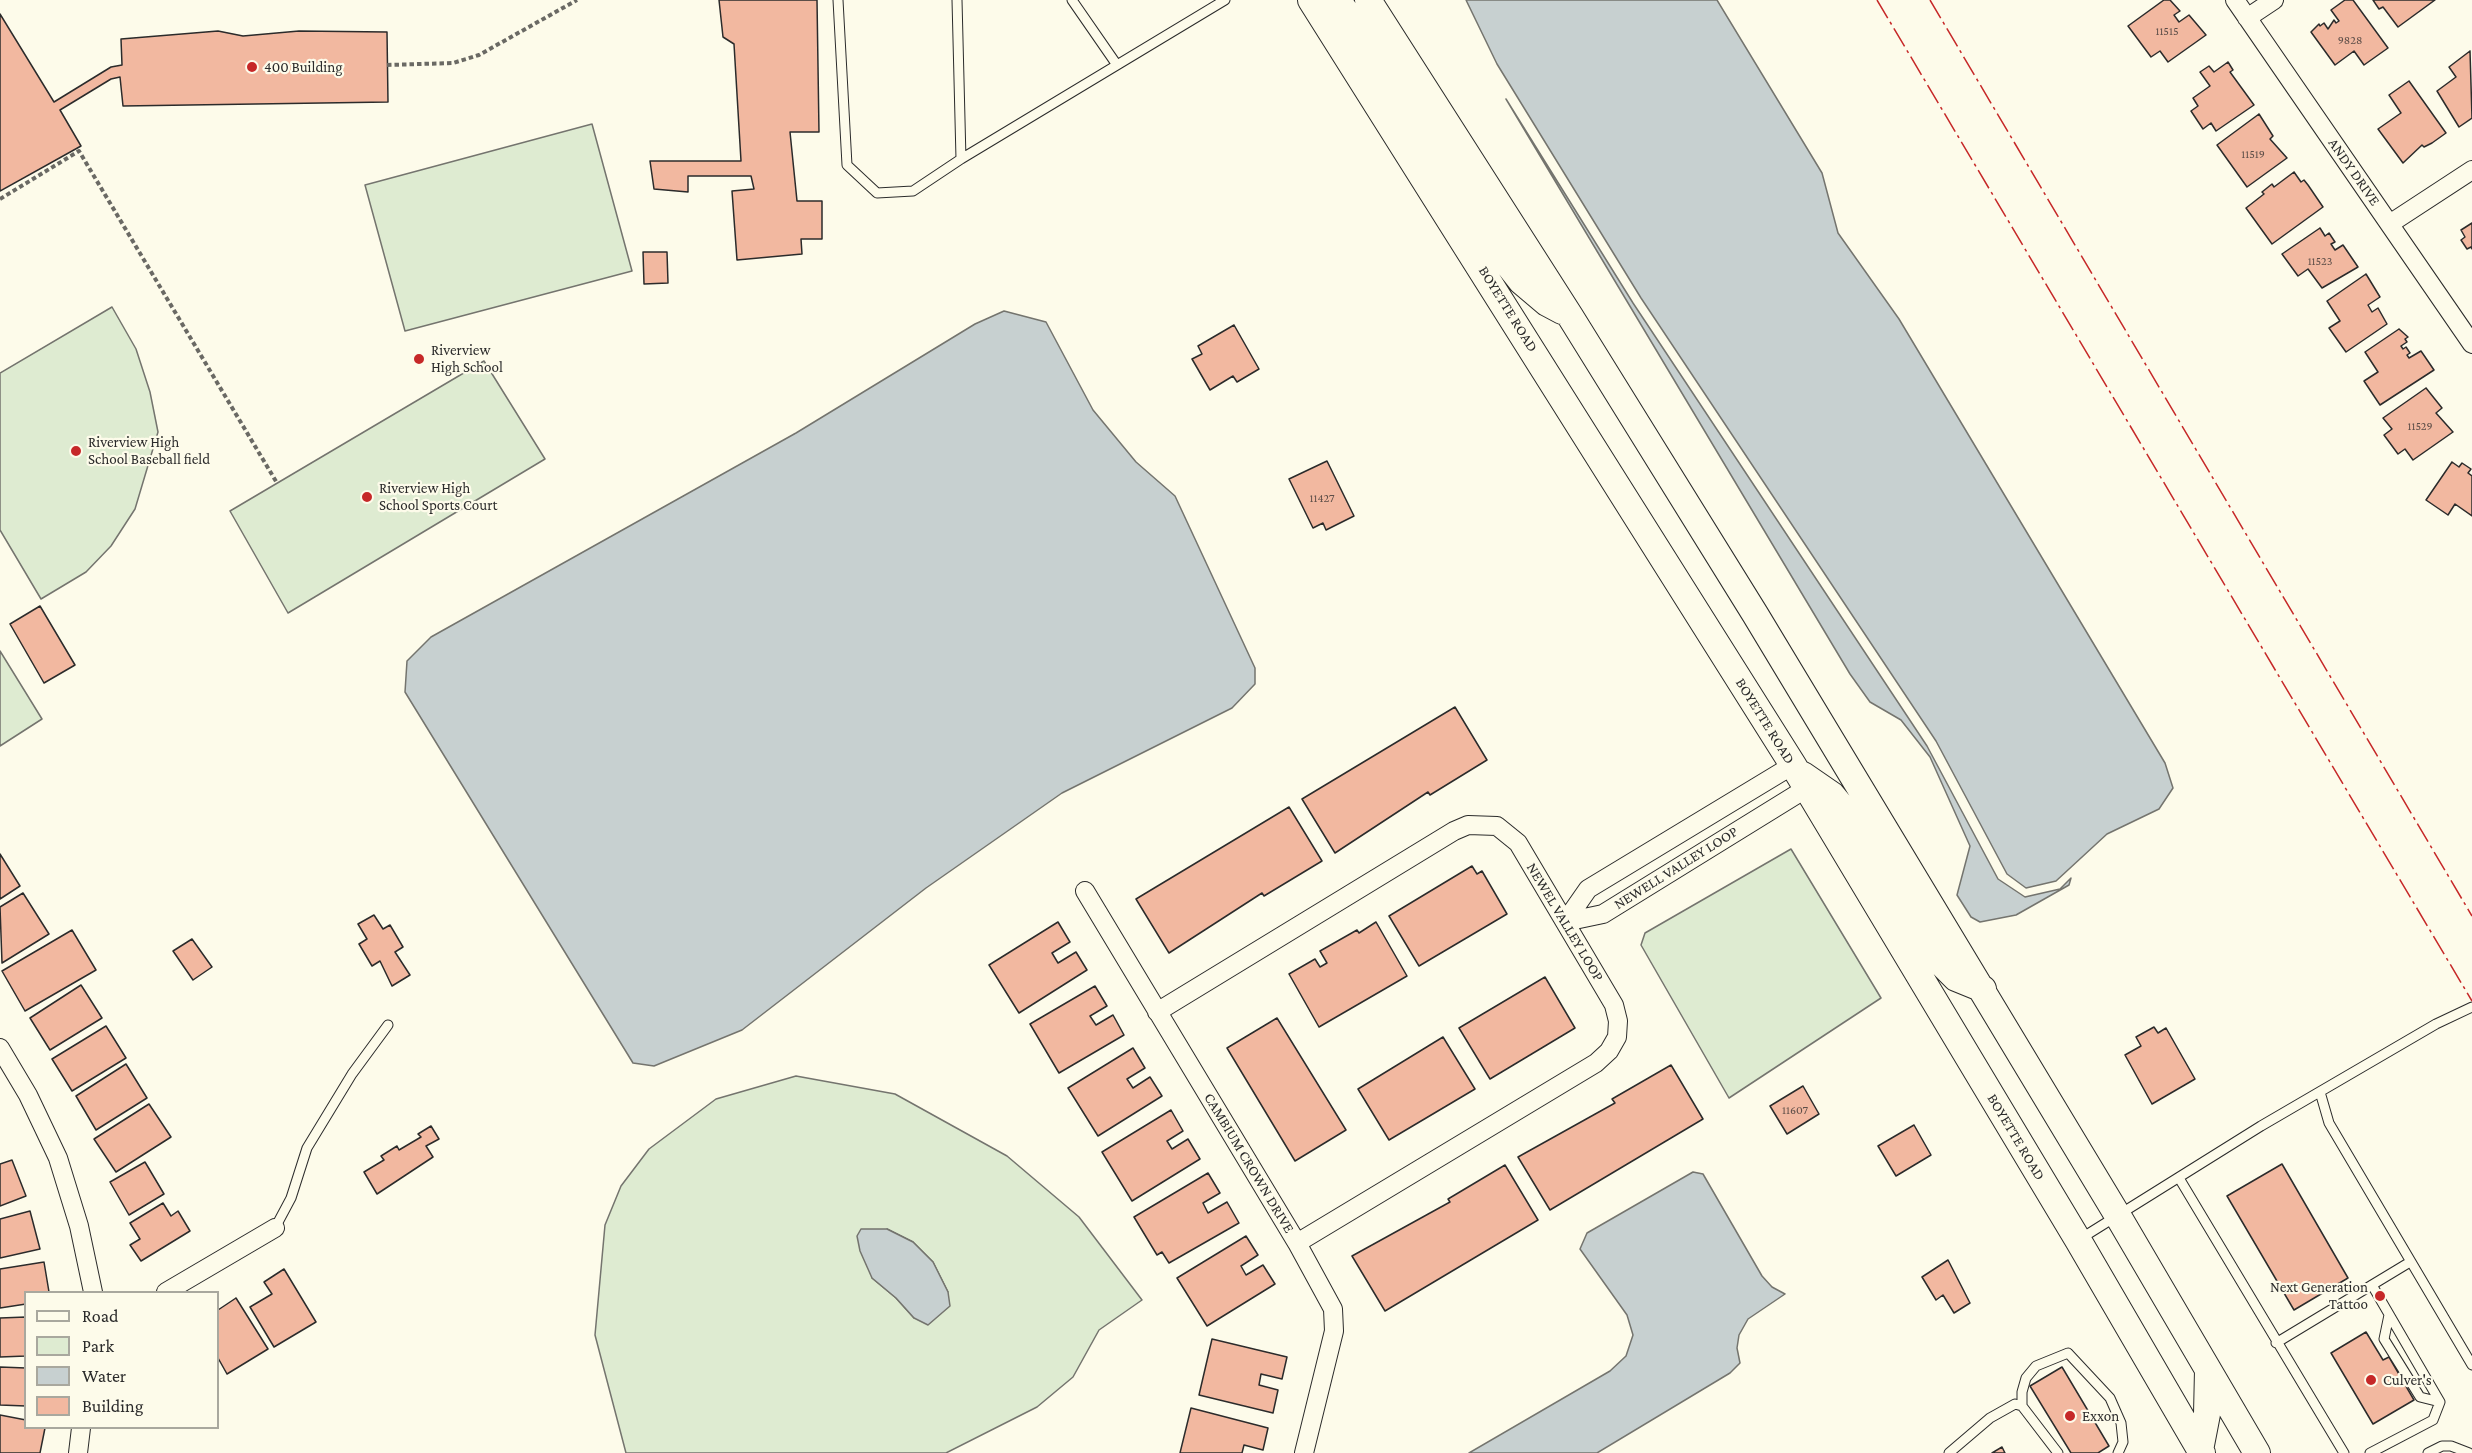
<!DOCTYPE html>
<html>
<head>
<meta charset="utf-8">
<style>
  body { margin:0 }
  #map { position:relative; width:2472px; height:1453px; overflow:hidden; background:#fdfbea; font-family:"Crimson Pro",serif }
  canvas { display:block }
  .legend { position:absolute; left:24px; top:1291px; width:195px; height:138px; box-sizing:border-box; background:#fdfbea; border:2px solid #a9a89e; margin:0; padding:8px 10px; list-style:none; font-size:18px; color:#2b2b2b }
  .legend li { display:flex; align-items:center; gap:12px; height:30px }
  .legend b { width:30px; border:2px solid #a9a89e }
</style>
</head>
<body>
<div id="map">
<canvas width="2472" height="1453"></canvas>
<ul class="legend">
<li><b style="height:8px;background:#fdfbea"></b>Road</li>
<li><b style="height:16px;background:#deebd1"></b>Park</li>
<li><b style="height:16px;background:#c7d0d0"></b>Water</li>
<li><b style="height:16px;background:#f2b8a0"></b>Building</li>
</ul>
</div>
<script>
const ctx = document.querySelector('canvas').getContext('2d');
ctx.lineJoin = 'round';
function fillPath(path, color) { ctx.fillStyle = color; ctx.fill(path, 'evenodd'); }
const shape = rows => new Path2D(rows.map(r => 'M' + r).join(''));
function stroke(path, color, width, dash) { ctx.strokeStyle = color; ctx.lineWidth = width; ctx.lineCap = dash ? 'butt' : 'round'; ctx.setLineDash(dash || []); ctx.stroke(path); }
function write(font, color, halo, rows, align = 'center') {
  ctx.font = font + ' "Crimson Pro",serif'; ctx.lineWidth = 4.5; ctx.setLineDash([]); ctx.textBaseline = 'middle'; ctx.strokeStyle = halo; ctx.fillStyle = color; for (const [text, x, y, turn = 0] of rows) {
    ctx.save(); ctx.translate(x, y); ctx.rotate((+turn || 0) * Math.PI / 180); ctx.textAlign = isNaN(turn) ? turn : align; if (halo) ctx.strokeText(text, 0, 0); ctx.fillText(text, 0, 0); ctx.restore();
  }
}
const green = shape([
  [592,124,632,271,405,331,365,185,592,124],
  [112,307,136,349,150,392,158,432,135,509,111,546,86,572,41,599,0,530,0,373,112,307],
  [484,361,545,459,288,613,230,511,484,361],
  [0,651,42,719,0,746,0,651],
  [1791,849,1881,998,1729,1098,1641,945,1645,933,1791,849],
  [796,1076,895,1094,1007,1156,1079,1217,1142,1300,1099,1330,1073,1377,1037,1407,946,1453,626,1453,595,1335,605,1225,621,1186,649,1149,716,1099,796,1076],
  [887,1229,913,1242,933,1262,948,1292,914,1318,896,1298,872,1278,887,1229]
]);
const water = shape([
  [1466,0,1717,0,1822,173,1838,233,1899,319,2165,763,2173,788,2159,809,2107,834,2056,881,2026,888,2007,874,1936,741,1641,298,1497,64,1466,0],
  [1506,99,1633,303,1927,746,1998,879,2025,897,2060,889,2071,878,2069,885,2016,915,1980,922,1971,917,1957,895,1970,846,1930,757,1901,720,1870,702,1850,674,1506,99],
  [1004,311,1046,322,1093,410,1136,462,1175,496,1255,668,1255,684,1232,708,1062,793,926,888,742,1030,654,1066,633,1063,405,692,407,661,431,637,796,433,975,324,1004,311],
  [1693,1172,1703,1174,1762,1276,1772,1287,1785,1294,1748,1319,1739,1335,1737,1348,1740,1363,1730,1373,1597,1453,1469,1453,1610,1371,1626,1356,1633,1335,1627,1315,1580,1249,1587,1233,1693,1172],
  [861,1229,887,1229,913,1242,933,1262,948,1292,950,1306,928,1325,914,1318,896,1298,872,1278,860,1251,857,1236,861,1229]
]);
const building = shape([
  [719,0,817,0,819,132,790,132,797,201,822,201,822,239,801,239,802,254,737,260,732,191,754,189,751,176,688,176,688,192,654,189,650,161,741,161,734,44,723,37,719,0],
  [2164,0,2170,0,2180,11,2174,15,2179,22,2189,15,2206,35,2168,62,2160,51,2151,57,2128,26,2164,0],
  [2345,0,2353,0,2388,48,2364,65,2354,51,2335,65,2311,32,2319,24,2320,26,2324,23,2328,29,2334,20,2336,23,2339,21,2331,10,2345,0],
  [2373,0,2435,0,2398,27,2383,7,2379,9,2373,0],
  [0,14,54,102,111,67,122,65,121,39,218,31,243,36,299,31,387,32,388,102,123,106,120,77,111,79,60,110,81,146,0,191,0,14],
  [2470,51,2472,118,2459,127,2437,91,2456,77,2449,67,2470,51],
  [2228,62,2233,70,2230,72,2254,105,2216,131,2211,123,2203,129,2191,111,2198,106,2193,98,2210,86,2200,72,2209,66,2214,72,2228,62],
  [2409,81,2446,133,2432,143,2424,147,2422,145,2403,163,2378,129,2401,113,2389,95,2409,81],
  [2259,114,2273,136,2270,139,2287,158,2247,187,2217,145,2259,114],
  [2294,172,2301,182,2304,180,2308,185,2323,207,2272,244,2246,208,2264,194,2262,192,2272,184,2274,187,2294,172],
  [2472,223,2472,249,2471,247,2467,249,2461,240,2465,237,2461,230,2472,223],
  [2320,228,2325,236,2329,233,2335,242,2331,244,2335,250,2343,245,2358,267,2322,288,2308,269,2298,276,2282,254,2320,228],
  [643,252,667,252,668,283,644,284,643,252],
  [2366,274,2380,297,2368,305,2372,312,2378,308,2387,324,2346,352,2329,328,2340,321,2327,301,2366,274],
  [1234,325,1259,369,1237,382,1233,376,1210,390,1192,359,1202,354,1198,346,1234,325],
  [2399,329,2408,337,2405,339,2407,342,2401,346,2403,349,2406,347,2410,353,2407,355,2409,358,2421,351,2434,370,2380,405,2364,381,2378,372,2365,352,2399,329],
  [2426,388,2442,408,2436,413,2453,432,2413,460,2405,449,2398,454,2384,435,2392,429,2383,418,2426,388],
  [1327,461,1354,516,1326,530,1323,523,1313,528,1289,479,1327,461],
  [2452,462,2459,467,2462,463,2471,469,2468,473,2472,476,2472,516,2455,504,2448,515,2426,500,2452,462],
  [40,606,75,665,44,683,10,624,40,606],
  [1455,707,1487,760,1430,795,1428,792,1335,853,1302,799,1455,707],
  [1289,807,1322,861,1264,896,1262,893,1169,953,1136,899,1289,807],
  [0,854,20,886,0,899,0,854],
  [1472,866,1477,874,1482,871,1507,914,1419,966,1389,916,1472,866],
  [23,893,49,934,2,963,0,907,23,893],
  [374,915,383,929,390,925,403,947,395,952,410,975,392,986,380,961,372,966,359,944,367,939,358,924,374,915],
  [1058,922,1070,942,1052,953,1058,963,1076,952,1087,970,1019,1013,989,965,1058,922],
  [1376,922,1407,976,1319,1027,1289,974,1315,959,1320,967,1327,963,1320,951,1357,930,1359,933,1376,922],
  [72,930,96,970,25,1011,2,971,72,930],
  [192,939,212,967,193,980,173,951,192,939],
  [1545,977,1575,1028,1490,1079,1459,1028,1545,977],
  [81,985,102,1018,50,1050,30,1018,81,985],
  [1095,986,1107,1006,1090,1016,1096,1025,1113,1015,1124,1035,1059,1073,1030,1024,1095,986],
  [1277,1018,1346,1130,1295,1161,1227,1048,1277,1018],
  [106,1026,126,1058,72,1091,52,1059,106,1026],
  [2154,1027,2158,1033,2166,1028,2195,1079,2152,1104,2125,1055,2141,1046,2136,1037,2154,1027],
  [1443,1037,1475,1089,1389,1140,1358,1089,1443,1037],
  [1133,1048,1145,1068,1127,1079,1133,1088,1150,1077,1162,1096,1098,1136,1068,1088,1133,1048],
  [126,1064,147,1098,96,1130,76,1096,126,1064],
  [1671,1065,1703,1119,1550,1210,1518,1157,1615,1103,1612,1099,1671,1065],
  [1803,1086,1819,1114,1787,1134,1770,1106,1803,1086],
  [149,1104,171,1137,116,1172,94,1139,149,1104],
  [1171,1110,1183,1131,1167,1141,1172,1149,1188,1139,1200,1159,1132,1201,1102,1152,1171,1110],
  [1914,1125,1931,1155,1896,1176,1878,1146,1914,1125],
  [431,1126,439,1139,426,1146,433,1157,377,1194,364,1172,384,1160,381,1156,397,1146,399,1150,421,1137,418,1134,431,1126],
  [12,1160,26,1196,0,1206,0,1164,12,1160],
  [145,1162,164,1194,129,1215,110,1182,145,1162],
  [2282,1164,2348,1278,2294,1310,2227,1196,2282,1164],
  [1505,1165,1538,1220,1385,1311,1352,1256,1450,1202,1448,1199,1505,1165],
  [1208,1173,1220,1193,1203,1203,1208,1213,1227,1202,1239,1223,1169,1263,1162,1252,1157,1255,1134,1217,1208,1173],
  [163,1203,171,1216,178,1211,190,1231,141,1261,130,1245,140,1239,130,1223,163,1203],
  [30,1211,40,1249,0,1258,0,1219,30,1211],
  [1246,1236,1258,1255,1241,1266,1246,1275,1263,1265,1275,1284,1207,1326,1177,1278,1246,1236],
  [1948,1260,1970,1303,1954,1313,1943,1295,1936,1300,1922,1277,1948,1260],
  [44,1262,49,1292,26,1292,26,1304,0,1308,0,1269,44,1262],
  [284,1269,316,1322,274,1347,250,1307,272,1294,264,1282,284,1269],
  [236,1298,268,1349,227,1374,218,1358,218,1310,236,1298],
  [26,1317,26,1356,0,1357,0,1318,26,1317],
  [2366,1332,2383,1360,2389,1357,2414,1400,2373,1424,2331,1353,2366,1332],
  [1212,1339,1287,1357,1282,1379,1261,1374,1259,1385,1278,1390,1273,1413,1199,1395,1212,1339],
  [0,1367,26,1368,26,1406,0,1405,0,1367],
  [2062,1367,2109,1446,2098,1453,2071,1453,2030,1386,2062,1367],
  [1191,1408,1268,1428,1263,1450,1244,1445,1242,1453,1180,1453,1191,1408],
  [0,1415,26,1420,26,1428,45,1428,40,1453,0,1453,0,1415],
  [2002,1447,2005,1453,1992,1453,2002,1447]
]);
const path = shape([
  [387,65,453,63,479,55,577,0],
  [0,199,79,151,277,483]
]);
const lane = shape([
  [838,0,847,165,877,193,913,191,961,159],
  [957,0,961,159,1225,0],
  [1072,0,1117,65],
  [2320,1092,2329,1123,2472,1365],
  [2179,1178,2344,1453],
  [275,1228,291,1198,307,1148,352,1074,388,1025],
  [2080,1239,2261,1126,2436,1024,2472,1007],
  [2389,1315,2384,1339,2420,1397,2440,1402],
  [2276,1343,2410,1262],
  [2022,1406,2022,1392,2026,1378,2036,1366,2068,1353,2110,1398,2121,1423,2123,1442,2118,1453],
  [1949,1453,1990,1418,2015,1404,2022,1406,2058,1453],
  [2370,1453,2433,1420,2440,1402,2372,1285],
  [2428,1453,2442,1446,2451,1446,2469,1453]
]);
const street = shape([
  [2235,0,2472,344],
  [2247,18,2274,0],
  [2391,223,2472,170],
  [1085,891,1297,1243,1333,1309,1334,1331,1304,1453],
  [1565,922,1588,889,1793,765],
  [1565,922,1603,914,1807,788],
  [1157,1012,1454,831,1468,825,1497,826,1518,843,1614,1005,1618,1021,1617,1037,1609,1051,1596,1063,1297,1243],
  [0,1048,28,1095,58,1158,79,1226,93,1292],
  [166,1292,275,1228],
  [78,1453,81,1428]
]);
const secondary = shape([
  [1311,0,1793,765,2078,1240,2202,1453],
  [1338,0,1506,262,1521,281,1547,303,1562,311],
  [1368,0,1570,316,1755,614,2118,1216,2257,1453],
  [1803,775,1832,795,1861,830,1941,963,1956,978,1983,989],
  [2200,1450,2207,1414,2208,1370]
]);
const power = shape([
  [1877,0,2472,1001],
  [1930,0,2472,916]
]);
const markers = [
  [252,67,6,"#c62828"],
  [419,359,6,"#c62828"],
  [76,451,6,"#c62828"],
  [367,497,6,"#c62828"],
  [2380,1296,6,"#c62828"],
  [2371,1380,6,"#c62828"],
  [2070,1416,6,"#c62828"]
];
const numberNames = [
  ["11515",2167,31],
  ["9828",2350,40],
  ["11519",2253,154],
  ["11523",2320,261],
  ["11529",2420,426],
  ["11427",1322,498],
  ["11607",1795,1110]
];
const poiNames = [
  ["400 Building",264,67],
  ["Riverview",431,350],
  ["High School",431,367],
  ["Riverview High",88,442],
  ["School Baseball field",88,459],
  ["Riverview High",379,488],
  ["School Sports Court",379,505],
  ["Next Generation",2368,1287,"right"],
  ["Tattoo",2368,1304,"right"],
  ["Culver's",2383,1380],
  ["Exxon",2082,1416]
];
const streetNames = [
  ["ANDY DRIVE",2354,172,55],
  ["BOYETTE ROAD",1508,309,58],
  ["BOYETTE ROAD",1765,721,58],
  ["NEWELL VALLEY LOOP",1676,868,-32],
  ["NEWEL VALLEY LOOP",1565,922,59],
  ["BOYETTE ROAD",2016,1137,59],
  ["CAMBIUM CROWN DRIVE",1249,1163,59]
];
fillPath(green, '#deebd1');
stroke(green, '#74746e', 1.5);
fillPath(water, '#c7d0d0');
stroke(water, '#74746e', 1.5);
fillPath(building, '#f2b8a0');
stroke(building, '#2b2b2b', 1.5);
stroke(lane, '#2b2b2b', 11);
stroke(street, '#2b2b2b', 20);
stroke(secondary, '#2b2b2b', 28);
stroke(path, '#6a6964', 4, [4.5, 3]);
stroke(lane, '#fdfbea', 9);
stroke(street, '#fdfbea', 18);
stroke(secondary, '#fdfbea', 26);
stroke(power, '#c62828', 1.5, [21, 4.5, 3, 4.5]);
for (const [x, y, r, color] of markers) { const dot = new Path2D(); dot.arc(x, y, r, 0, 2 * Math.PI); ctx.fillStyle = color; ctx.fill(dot); stroke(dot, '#fdfbea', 2); }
write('12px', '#5d4e48', null, numberNames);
write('15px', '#2b2b2b', '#fdfbea', poiNames, 'left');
write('15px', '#2b2b2b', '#fdfbea', streetNames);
</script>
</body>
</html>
